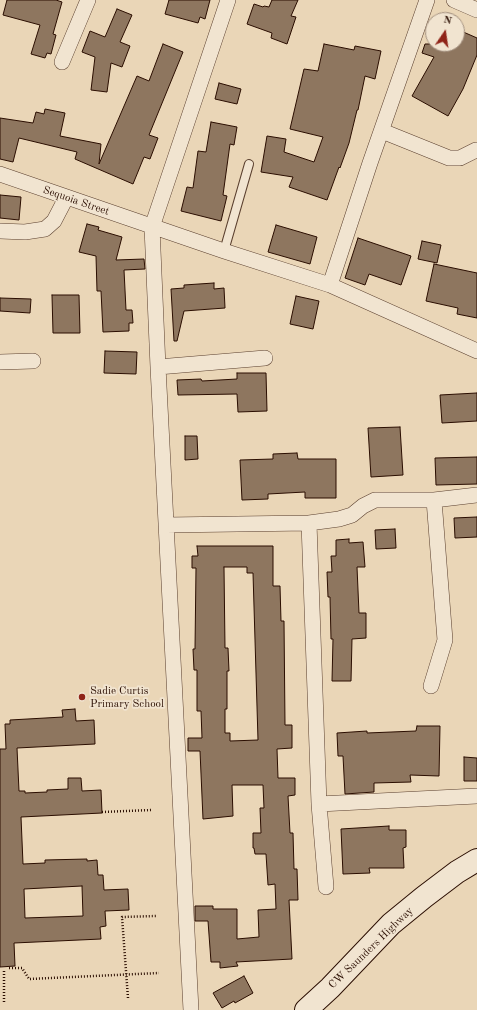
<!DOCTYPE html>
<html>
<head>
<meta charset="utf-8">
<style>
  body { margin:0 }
  #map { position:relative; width:477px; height:1010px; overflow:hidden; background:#ead6b7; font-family:"Old Standard TT",serif }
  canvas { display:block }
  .north { position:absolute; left:425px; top:12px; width:40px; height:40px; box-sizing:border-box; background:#f1e4d0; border:1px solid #a18e7d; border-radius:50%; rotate:13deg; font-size:11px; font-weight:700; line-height:16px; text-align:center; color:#2a0d00 }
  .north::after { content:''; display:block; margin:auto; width:14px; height:18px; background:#8f2418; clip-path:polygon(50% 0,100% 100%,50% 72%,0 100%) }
</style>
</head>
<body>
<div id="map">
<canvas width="477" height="1010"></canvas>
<div class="north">N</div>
</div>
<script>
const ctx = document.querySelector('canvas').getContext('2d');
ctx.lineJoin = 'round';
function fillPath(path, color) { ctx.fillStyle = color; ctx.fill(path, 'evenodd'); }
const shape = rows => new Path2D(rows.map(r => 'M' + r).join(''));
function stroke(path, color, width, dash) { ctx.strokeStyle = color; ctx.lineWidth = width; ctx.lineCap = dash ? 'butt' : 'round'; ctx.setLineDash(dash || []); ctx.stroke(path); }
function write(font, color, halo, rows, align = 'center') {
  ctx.font = font + ' "Old Standard TT",serif'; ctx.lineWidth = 3.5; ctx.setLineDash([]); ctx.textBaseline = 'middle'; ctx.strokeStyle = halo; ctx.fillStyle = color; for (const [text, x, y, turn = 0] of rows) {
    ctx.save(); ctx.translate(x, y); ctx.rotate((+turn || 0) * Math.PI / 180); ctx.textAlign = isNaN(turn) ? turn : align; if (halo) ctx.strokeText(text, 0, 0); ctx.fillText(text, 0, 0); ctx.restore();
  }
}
const building = shape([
  [7,0,56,0,62,2,53,34,56,35,51,54,47,53,45,58,31,54,40,25,3,15,7,0],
  [169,0,210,0,205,19,200,17,198,23,165,14,169,0],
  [272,0,298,0,291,16,296,17,287,44,271,38,272,33,247,24,254,4,263,7,264,6,269,7,272,0],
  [117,9,132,15,120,42,130,46,122,67,111,63,107,92,91,90,95,57,82,52,90,31,105,37,117,9],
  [461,31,477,38,477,55,463,89,448,116,412,96,434,57,422,53,425,44,457,44,457,40,461,31],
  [163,44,183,52,149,135,158,138,150,159,144,157,133,184,75,159,77,152,19,138,13,162,0,159,0,118,33,123,36,112,44,114,45,109,65,113,60,136,101,144,99,164,137,76,149,81,163,44],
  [324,44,354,50,355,46,381,51,375,79,365,76,358,110,357,110,349,143,340,168,339,167,327,200,289,187,293,177,261,172,267,136,286,139,284,152,314,162,323,137,290,129,304,69,318,71,324,44],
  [219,83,241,89,237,104,215,99,219,83],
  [211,122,237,127,234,145,230,144,223,195,227,196,221,221,181,211,187,187,193,188,198,151,206,152,211,122],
  [0,195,21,197,19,220,0,218,0,195],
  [87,224,99,227,98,230,122,237,116,260,144,259,145,269,124,270,126,310,132,310,133,323,129,323,129,331,103,332,101,291,97,291,96,256,79,252,87,224],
  [276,225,317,237,310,264,268,252,276,225],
  [358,238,411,256,401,285,369,274,365,285,345,278,358,238],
  [422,241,441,245,437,263,418,259,422,241],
  [434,264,477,273,477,318,457,314,458,308,426,301,434,264],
  [214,283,214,289,224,288,225,308,184,311,177,341,174,341,171,289,184,288,184,285,214,283],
  [52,295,79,295,80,333,53,333,52,295],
  [296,296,319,301,313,329,290,324,296,296],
  [0,298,31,299,30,313,0,311,0,298],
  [105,351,137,352,136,374,104,373,105,351],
  [237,373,266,373,267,411,238,412,237,394,178,395,177,380,201,379,202,381,237,379,237,373],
  [477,393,477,421,442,423,440,395,477,393],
  [400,427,403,475,371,477,368,428,400,427],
  [185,436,197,436,198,459,185,460,185,436],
  [297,453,298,459,336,459,336,498,305,498,305,492,268,494,268,499,242,500,240,460,273,459,273,454,297,453],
  [477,457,477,484,436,485,435,458,477,457],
  [477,517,477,537,455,538,454,518,477,517],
  [395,529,396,548,376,549,375,530,395,529],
  [349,539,349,543,363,542,365,567,357,567,359,613,366,613,366,638,352,639,351,681,332,681,333,639,331,639,330,597,328,597,327,572,332,572,331,556,336,556,336,540,349,539],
  [197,546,273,546,273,586,280,586,281,621,284,621,285,725,292,725,292,748,277,749,278,778,295,778,295,795,288,796,290,833,293,833,294,869,297,869,298,900,289,900,292,959,236,962,238,966,220,968,220,962,211,962,208,921,195,921,195,906,213,906,213,909,237,909,237,939,259,937,258,910,276,909,275,884,268,885,266,854,255,854,254,848,253,848,253,833,261,833,260,808,264,808,263,785,232,785,233,816,203,819,200,751,188,751,188,738,202,738,201,711,197,711,197,670,194,670,193,649,195,649,196,568,192,568,192,556,198,556,197,546],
  [224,567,247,567,247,573,253,573,258,740,230,741,230,733,225,733,225,709,227,709,227,671,229,671,228,648,225,648,224,567],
  [75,709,76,721,94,720,95,744,17,748,19,791,25,791,25,793,47,792,47,790,68,789,68,778,81,778,82,791,101,790,102,813,21,817,23,864,45,863,45,860,87,859,87,861,97,860,98,875,103,875,104,890,128,889,129,910,105,911,106,926,100,927,101,939,14,943,15,966,0,967,0,749,6,749,5,724,10,724,10,720,63,717,62,710,75,709],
  [82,886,83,916,25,918,24,889,82,886],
  [417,726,440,726,439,776,410,775,411,782,374,783,374,792,345,794,343,756,338,756,337,733,367,731,367,733,416,731,417,726],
  [464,757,477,758,477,781,464,781,464,757],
  [389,826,389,830,406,830,406,847,403,848,404,868,369,868,370,873,343,874,341,829,389,826],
  [244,976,253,993,235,1003,234,1001,222,1008,213,993,244,976]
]);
const path = shape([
  [102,812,151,810],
  [9,968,22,968,29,979,159,973],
  [4,971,4,1003],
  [128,998,122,917,156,916]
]);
const lane = shape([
  [224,251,249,164]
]);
const street = shape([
  [454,0,477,10],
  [62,62,88,0],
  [382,131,449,158,460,158,476,150],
  [0,174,224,251,330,285,477,351],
  [0,231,25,232,45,229,54,221,66,198],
  [330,285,370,163,427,0],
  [0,362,33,361],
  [158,367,265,358],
  [309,523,339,519,352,515,363,506,375,500,434,500,477,495],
  [166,525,309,523,319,804,326,887],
  [431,686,445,640,434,500],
  [319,804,477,796],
  [191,1010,158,367,152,227,228,0]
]);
const secondary = shape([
  [306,1010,330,988,391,924,424,897,457,872,477,860]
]);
const markers = [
  [82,697,4,"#8f2418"]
];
const streetNames = [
  ["Sequoia Street",76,201,19],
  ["CW Saunders Highway",371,948,-44]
];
const poiNames = [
  ["Sadie Curtis",90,691],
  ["Primary School",90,704]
];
fillPath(building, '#8e765f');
stroke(building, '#2a0d00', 1);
stroke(lane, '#5a3f2e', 10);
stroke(street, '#5a3f2e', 16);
stroke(secondary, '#2a0d00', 24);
stroke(path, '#2a0d00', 2.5, [1, 2]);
stroke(lane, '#f1e4d0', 8);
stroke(street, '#f1e4d0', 15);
stroke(secondary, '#f1e4d0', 22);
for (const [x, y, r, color] of markers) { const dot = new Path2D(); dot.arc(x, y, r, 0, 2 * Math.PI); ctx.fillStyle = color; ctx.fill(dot); stroke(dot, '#f1e4d0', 1.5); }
write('11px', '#2a0d00', '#f1e4d0', streetNames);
write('11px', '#2a0d00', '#f1e4d0', poiNames, 'left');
</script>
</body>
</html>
